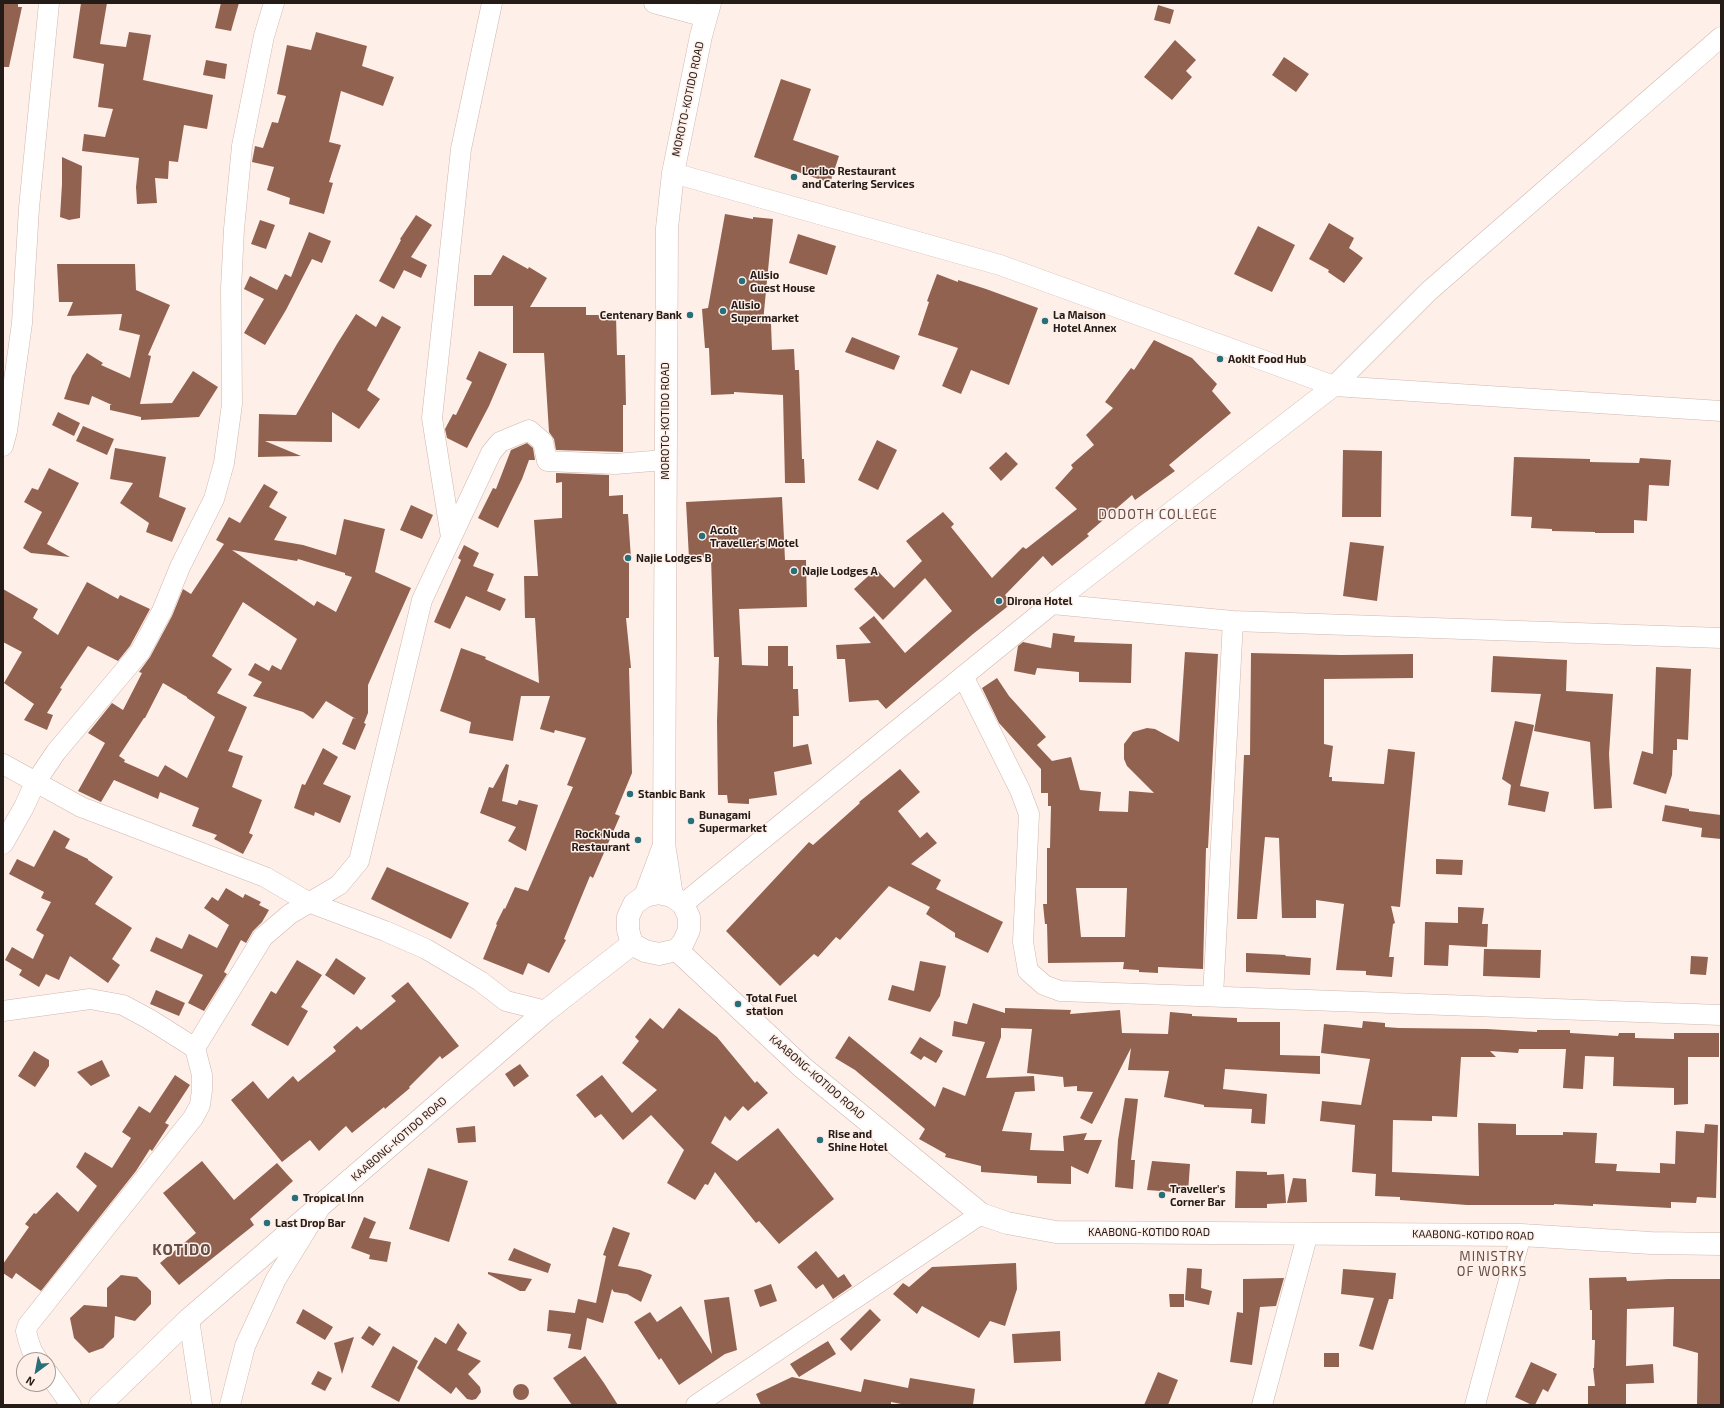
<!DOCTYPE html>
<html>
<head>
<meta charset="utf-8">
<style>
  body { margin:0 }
  #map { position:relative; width:1724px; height:1408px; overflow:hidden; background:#ffefe9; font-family:"Exo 2",sans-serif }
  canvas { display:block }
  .frame { position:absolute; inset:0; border:4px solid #251c18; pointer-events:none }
  .north { position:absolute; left:16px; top:1352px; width:40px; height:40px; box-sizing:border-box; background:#ffefe9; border:1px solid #a89b95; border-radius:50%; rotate:212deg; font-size:11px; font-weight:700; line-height:16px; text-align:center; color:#251c18 }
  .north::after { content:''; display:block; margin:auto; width:14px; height:18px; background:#27707a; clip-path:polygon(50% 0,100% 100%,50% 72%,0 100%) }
</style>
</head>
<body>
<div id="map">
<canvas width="1724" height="1408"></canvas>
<div class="frame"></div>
<div class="north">N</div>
</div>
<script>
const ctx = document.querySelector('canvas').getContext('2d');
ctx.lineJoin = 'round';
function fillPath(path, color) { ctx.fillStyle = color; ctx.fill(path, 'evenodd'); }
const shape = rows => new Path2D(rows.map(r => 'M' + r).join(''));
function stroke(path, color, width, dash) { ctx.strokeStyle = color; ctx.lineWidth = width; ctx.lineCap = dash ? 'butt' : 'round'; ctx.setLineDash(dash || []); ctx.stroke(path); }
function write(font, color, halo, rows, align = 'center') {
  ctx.font = font + ' "Exo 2",sans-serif'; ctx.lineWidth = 3; ctx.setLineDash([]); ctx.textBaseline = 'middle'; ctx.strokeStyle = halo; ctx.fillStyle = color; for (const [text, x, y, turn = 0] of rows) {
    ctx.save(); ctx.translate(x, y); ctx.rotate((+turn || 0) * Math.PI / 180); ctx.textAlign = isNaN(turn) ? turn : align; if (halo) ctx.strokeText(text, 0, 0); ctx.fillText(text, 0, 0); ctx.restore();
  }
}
const building = shape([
  [3,3,18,3,18,7,22,7,9,67,3,67],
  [81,3,107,3,100,44,126,47,129,32,151,35,143,80,213,95,207,129,184,125,178,162,169,161,168,179,155,178,157,203,137,204,136,187,139,158,82,151,84,134,105,137,113,109,98,107,104,64,73,58],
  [221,3,239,3,231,31,215,28],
  [1158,5,1174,10,1170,24,1154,20],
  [316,32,367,46,362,66,394,77,383,106,341,91,329,142,341,145,329,182,333,183,324,214,289,204,290,198,267,190,274,167,252,162,255,146,263,148,272,122,278,123,286,96,277,94,287,45,311,50],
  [1175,40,1196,60,1186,71,1192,77,1172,100,1144,77],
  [1284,57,1309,74,1296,92,1272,75],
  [206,60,227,64,225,79,203,75],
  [781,79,811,89,793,140,839,156,830,183,754,157],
  [62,157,82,166,80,218,69,220,60,217,62,184],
  [725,214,753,219,753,217,773,219,763,322,771,324,772,350,794,349,795,370,799,370,802,459,804,459,805,483,785,483,783,395,734,392,734,394,711,395,709,348,705,348,702,309,708,308],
  [416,215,432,225,411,257,427,265,421,278,404,270,394,289,379,281,401,240,400,239],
  [260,220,275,225,266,249,251,244],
  [1329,223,1354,238,1349,248,1363,258,1344,283,1328,272,1329,270,1309,259],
  [1258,226,1295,245,1272,292,1234,274],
  [309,232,331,241,322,263,312,259,286,310,265,345,244,333,264,299,244,289,250,276,277,290,285,274,291,277],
  [798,234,836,246,827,275,789,263],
  [503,255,528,269,529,267,547,278,530,307,586,307,586,315,616,315,617,355,625,355,626,405,623,405,623,452,556,450,554,439,549,432,544,353,513,353,513,306,474,306,474,275,491,275],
  [57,264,135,264,136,290,170,305,148,355,151,356,140,404,172,403,193,371,218,387,199,417,141,420,141,417,110,410,110,405,112,405,92,396,89,405,64,399,72,376,87,353,103,363,101,365,130,378,140,335,119,330,122,314,67,316,73,302,59,302],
  [937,274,958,282,958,280,986,289,1038,308,1009,385,971,370,961,394,942,386,958,348,918,335,929,302,927,301],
  [356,314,376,327,382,316,401,327,367,390,380,399,359,429,332,412,332,442,265,441,301,456,258,457,259,414,296,415,337,344],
  [852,337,900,356,894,370,845,352],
  [1154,340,1192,358,1217,384,1212,391,1231,413,1169,465,1175,471,1135,500,1132,495,1087,534,1089,536,1052,566,1043,556,1005,595,1012,603,973,634,886,709,878,700,849,702,845,659,837,659,836,645,871,643,859,628,874,616,905,653,952,611,925,578,883,620,854,589,876,569,894,588,922,561,906,541,943,512,954,524,951,527,992,578,1023,547,1026,549,1077,509,1055,488,1073,468,1071,465,1094,445,1086,435,1113,408,1105,402,1131,368,1134,370],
  [479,351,507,364,489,406,467,448,447,438,445,429,453,414,456,415,472,382,466,379],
  [58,412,80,423,74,436,52,425],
  [83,426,114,439,107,455,76,441],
  [877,440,897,450,878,490,858,480],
  [527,443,533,448,535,460,529,460,522,479,498,528,478,518,493,488,496,489,511,450],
  [115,448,166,457,159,497,186,508,172,542,146,532,149,523,120,503,133,483,110,479],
  [1343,450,1382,451,1381,517,1342,517],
  [1006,452,1018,464,1001,481,989,468],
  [1514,457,1590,459,1590,462,1639,463,1640,458,1671,460,1669,486,1649,485,1647,521,1634,520,1634,533,1595,533,1595,532,1552,531,1552,529,1531,528,1532,517,1511,516],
  [49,468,79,483,47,544,70,557,31,553,23,548,42,512,24,502,32,488,38,490],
  [556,473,609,475,609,496,623,495,623,514,628,514,631,559,629,559,629,618,626,618,631,668,629,668,632,773,615,814,620,816,593,878,590,876,564,939,566,940,549,973,528,963,523,975,483,959,497,925,496,924,504,908,505,909,515,887,528,891,573,787,567,785,586,738,555,730,554,733,540,729,550,696,521,696,513,741,469,733,471,722,440,711,461,648,486,657,485,659,539,683,535,618,525,618,524,576,538,576,534,520,562,518,562,482,556,483],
  [264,484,278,492,269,507,287,517,274,540,303,545,336,555,344,519,385,529,375,572,411,588,368,685,368,713,364,723,366,724,355,750,342,744,353,718,356,719,326,701,313,719,303,712,253,696,262,682,248,675,255,663,269,671,272,665,281,670,297,639,243,602,212,656,232,669,217,693,247,707,228,751,243,756,232,787,262,800,249,833,253,835,243,854,214,839,217,835,192,826,199,808,160,792,158,799,114,780,101,802,78,791,105,743,88,733,112,703,123,710,142,673,139,672,150,657,172,616,183,589,191,594,224,544,216,540,229,517,240,523],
  [232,550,297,561,298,559,345,573,345,575,352,577,336,612,317,601,314,606],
  [163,683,187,697,187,698,215,717,187,778,165,765,158,777,124,762,125,760,119,756,144,718,145,718],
  [782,497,785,560,806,560,807,607,739,609,742,665,768,666,768,646,788,646,788,666,793,666,793,689,798,689,799,716,793,716,793,747,808,744,812,764,774,772,777,795,749,799,749,804,728,803,727,795,718,795,717,721,719,657,714,657,711,557,689,558,686,502],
  [411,505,433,515,422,539,400,530],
  [1350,542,1384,546,1377,601,1343,596],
  [464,545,479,553,473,566,494,574,487,591,506,599,500,611,466,596,450,629,434,622,461,560,458,558],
  [87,582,118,599,120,595,150,609,130,646,118,661,88,646,60,688,62,689,47,713,53,715,47,730,24,720,34,704,4,683,22,652,3,642,3,589,38,609,33,618,58,635],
  [1053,633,1075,636,1074,642,1132,644,1131,683,1079,682,1079,672,1037,668,1035,675,1014,671,1018,646,1023,642,1051,648],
  [1185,652,1218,654,1208,848,1206,848,1203,969,1158,967,1158,973,1139,972,1139,970,1123,969,1124,962,1048,963,1047,924,1045,924,1043,904,1047,904,1047,848,1050,848,1051,806,1048,806,1048,793,1041,793,1041,769,999,723,982,688,997,678,1009,696,1046,737,1037,745,1052,761,1071,757,1080,790,1101,792,1099,811,1128,812,1129,791,1154,793,1127,766,1124,759,1124,744,1133,732,1147,728,1155,729,1179,742],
  [1076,888,1127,888,1125,937,1081,937],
  [1251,653,1341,655,1413,654,1413,678,1324,679,1324,744,1333,746,1329,777,1332,777,1332,781,1384,784,1388,749,1415,752,1400,907,1391,906,1395,923,1393,924,1389,957,1394,957,1392,977,1366,975,1366,971,1336,970,1344,904,1316,900,1316,918,1282,918,1279,838,1265,837,1257,919,1237,919,1244,755,1250,755],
  [1493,656,1567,660,1566,691,1613,694,1609,754,1612,808,1594,809,1590,742,1534,731,1541,694,1491,692],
  [1656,667,1691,669,1688,740,1677,739,1677,750,1673,750,1672,775,1666,794,1633,784,1642,751,1653,754],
  [1515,721,1534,725,1520,786,1549,792,1545,812,1508,805,1511,785,1502,779],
  [323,748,338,757,323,784,351,796,340,823,315,812,314,816,294,808,302,784,305,785],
  [506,764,509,765,502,801,517,805,519,800,538,805,526,851,508,841,516,827,480,813,489,787,493,788],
  [900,769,920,792,898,811,920,838,927,832,937,843,911,864,941,880,936,889,1003,922,988,953,955,937,955,933,926,914,930,907,889,886,840,940,836,937,818,957,814,954,780,986,726,931,809,842,813,845,860,803,859,802],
  [1665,805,1689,809,1689,811,1721,815,1721,839,1701,837,1702,828,1662,821],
  [54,830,70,839,65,848,88,859,88,860,113,877,95,904,132,928,112,959,120,965,108,983,70,956,59,980,46,974,39,987,19,975,22,970,5,960,12,947,33,959,44,935,36,930,51,902,41,898,44,892,9,874,17,859,34,867],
  [1436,859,1463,860,1462,875,1436,874],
  [387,867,469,903,451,939,371,899],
  [226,888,243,898,245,894,261,902,259,905,269,910,262,922,253,931,246,943,241,940,224,972,227,974,204,1011,188,1003,203,975,150,951,156,937,182,949,189,934,217,948,229,925,204,908,212,897,218,901],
  [1458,907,1484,908,1482,924,1488,924,1487,947,1449,945,1448,966,1424,965,1425,922,1458,923],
  [1484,949,1541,950,1540,978,1483,976],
  [1246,953,1286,955,1285,956,1311,958,1310,975,1246,972],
  [1691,956,1708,957,1706,975,1690,974],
  [336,958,366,978,354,995,325,975],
  [297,960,322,975,301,1007,308,1011,288,1046,251,1025,271,991,276,994],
  [920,961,946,966,940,996,930,1012,888,1000,892,985,914,991],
  [408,982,459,1046,442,1059,440,1056,409,1087,410,1088,385,1109,384,1107,352,1133,346,1126,319,1151,310,1140,282,1162,231,1100,253,1081,268,1099,293,1076,298,1082,336,1051,333,1047,357,1026,361,1030,396,1001,391,996],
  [156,990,185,1003,179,1016,150,1004],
  [973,1003,1005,1013,1005,1008,1071,1010,1070,1014,1120,1010,1122,1033,1168,1034,1170,1012,1192,1014,1192,1016,1237,1018,1237,1022,1280,1022,1280,1055,1320,1056,1320,1074,1225,1069,1223,1089,1267,1094,1265,1124,1251,1123,1252,1109,1204,1107,1204,1105,1164,1097,1169,1071,1128,1070,1131,1048,1092,1124,1080,1118,1093,1092,1077,1091,1077,1086,1064,1087,1063,1077,1027,1073,1032,1029,1001,1028,1001,1037,986,1078,1034,1076,1035,1091,1015,1092,1002,1131,1032,1133,1030,1150,1064,1151,1063,1136,1087,1133,1084,1140,1102,1140,1088,1174,1071,1166,1071,1184,1037,1183,1037,1176,981,1172,981,1166,945,1157,946,1154,919,1139,925,1129,855,1070,835,1058,849,1036,935,1107,943,1087,965,1096,985,1042,952,1036,954,1021,967,1024],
  [679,1008,717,1037,755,1083,757,1081,768,1093,748,1111,743,1106,730,1121,725,1116,711,1143,737,1161,778,1128,834,1199,779,1244,759,1221,756,1223,715,1172,708,1185,705,1184,695,1200,667,1183,684,1150,651,1115,623,1140,601,1114,595,1118,576,1095,602,1075,632,1113,657,1090,622,1063,639,1041,635,1037,650,1018,663,1029],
  [1363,1021,1385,1023,1385,1027,1399,1028,1487,1029,1537,1032,1537,1030,1570,1030,1570,1033,1618,1036,1619,1033,1635,1033,1635,1038,1674,1039,1674,1033,1719,1033,1719,1057,1688,1057,1688,1104,1674,1105,1674,1088,1613,1086,1614,1057,1585,1056,1583,1089,1563,1088,1566,1049,1519,1049,1518,1053,1490,1051,1496,1057,1461,1057,1457,1117,1432,1116,1432,1121,1393,1120,1392,1172,1479,1176,1478,1123,1516,1124,1516,1135,1563,1135,1563,1132,1597,1133,1595,1163,1617,1164,1616,1171,1660,1173,1660,1163,1675,1164,1676,1131,1704,1133,1705,1124,1718,1125,1716,1198,1697,1197,1696,1203,1671,1202,1671,1208,1593,1204,1593,1206,1554,1204,1554,1205,1467,1205,1400,1200,1400,1197,1375,1196,1376,1174,1352,1172,1355,1125,1320,1121,1322,1101,1361,1105,1370,1059,1321,1053,1324,1024,1362,1028],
  [920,1037,943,1051,936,1063,924,1056,921,1060,910,1053],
  [34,1051,49,1060,49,1066,35,1087,18,1076],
  [102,1060,110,1076,91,1086,77,1072],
  [520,1064,529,1076,514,1087,505,1074],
  [175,1075,190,1085,165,1123,169,1125,152,1151,150,1149,136,1171,41,1291,16,1273,12,1279,3,1273,3,1264,29,1227,25,1224,34,1213,36,1214,57,1192,78,1212,97,1186,76,1167,85,1152,112,1168,131,1138,122,1132,139,1106,150,1113],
  [1125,1098,1138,1099,1131,1160,1135,1160,1133,1189,1115,1187,1118,1140],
  [475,1126,476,1142,458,1143,456,1128],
  [202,1161,234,1200,277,1163,293,1181,250,1219,254,1225,179,1285,160,1263,196,1233,163,1193],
  [1152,1161,1190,1164,1188,1193,1147,1190],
  [428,1168,468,1181,449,1242,409,1229],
  [1236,1171,1267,1172,1267,1175,1284,1174,1286,1203,1267,1204,1267,1208,1235,1208],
  [1293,1178,1306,1179,1307,1202,1287,1203],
  [364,1217,376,1222,369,1238,391,1242,387,1262,369,1259,370,1255,351,1248],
  [613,1227,630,1233,618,1266,640,1270,652,1275,641,1302,627,1294,614,1292,612,1289,603,1323,587,1318,581,1350,568,1348,571,1334,547,1331,549,1310,575,1313,578,1299,596,1303,606,1256,603,1255],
  [514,1248,551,1264,548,1273,508,1260],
  [816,1251,838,1278,844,1274,852,1286,833,1299,823,1284,816,1289,797,1267],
  [1016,1263,1017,1289,1005,1326,990,1321,979,1338,922,1306,917,1314,893,1294,903,1283,909,1287,932,1267],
  [1187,1268,1202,1269,1201,1288,1212,1291,1209,1305,1185,1300],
  [1343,1269,1396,1273,1393,1299,1389,1299,1373,1350,1359,1346,1374,1298,1341,1294],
  [488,1272,532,1279,525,1291,520,1291,488,1274],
  [121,1275,137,1277,151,1291,151,1304,135,1321,115,1316,114,1337,103,1348,89,1353,74,1338,70,1318,84,1305,107,1307,107,1288],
  [1626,1277,1627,1281,1668,1279,1721,1279,1721,1405,1697,1405,1698,1353,1673,1346,1674,1307,1627,1309,1626,1366,1653,1364,1654,1383,1626,1384,1626,1405,1588,1405,1588,1386,1595,1386,1593,1368,1594,1368,1595,1340,1592,1340,1592,1310,1590,1310,1589,1278],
  [1284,1278,1276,1306,1260,1307,1252,1365,1230,1362,1237,1312,1243,1313,1243,1279],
  [771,1284,777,1301,760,1307,754,1290],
  [1169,1294,1184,1294,1184,1307,1170,1307],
  [729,1297,737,1350,725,1354,679,1385,661,1358,659,1360,634,1322,650,1312,657,1322,681,1306,712,1354,704,1300],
  [303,1309,333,1327,325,1340,296,1323],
  [870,1309,881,1320,851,1351,840,1339],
  [458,1323,467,1333,457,1350,481,1361,468,1374,480,1387,481,1392,476,1399,472,1400,467,1399,456,1387,451,1394,417,1368,435,1337,446,1344],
  [369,1326,381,1334,373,1346,361,1338],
  [1060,1331,1061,1361,1014,1363,1012,1334],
  [354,1337,342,1374,334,1343],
  [828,1341,836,1354,799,1377,790,1364],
  [393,1346,418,1361,399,1402,371,1387],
  [1324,1353,1339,1353,1339,1367,1324,1367],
  [585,1356,604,1383,618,1405,572,1405,553,1378],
  [1531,1362,1557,1374,1548,1392,1543,1389,1535,1405,1532,1405,1515,1397],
  [318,1371,332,1378,325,1391,311,1384],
  [1158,1372,1178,1380,1168,1405,1144,1405],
  [792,1377,861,1392,864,1379,908,1388,910,1378,975,1389,973,1405,906,1405,891,1402,891,1405,761,1405,756,1394],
  '513 1392a8 8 0 1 1 16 0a8 8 0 1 1-16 0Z'
]);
const minor = shape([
  [654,3,706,17],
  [673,173,1000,265,1334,386,1721,411],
  [3,446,7,431,22,323,29,208,49,3],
  [451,537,432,418,461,149,492,3],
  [1052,604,1233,621,1721,638],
  [963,676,1020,790,1029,814,1023,942,1028,971,1044,985,1060,991,1721,1015],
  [3,764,81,807,265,877,308,902,385,931,426,949,480,981,506,1001,546,1011],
  [3,844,24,807,35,783,56,752,140,652,162,611,180,567,214,499,224,463,232,404,231,289,234,229,242,146,264,36,274,3],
  [683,904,1052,604,1334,386,1429,291,1721,37],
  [1213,996,1233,621],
  [3,1011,90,999,123,1005,149,1019,195,1048],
  [189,1319,202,1405],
  [38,1360,32,1351,28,1339,26,1331,28,1325,193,1118,200,1105,202,1090,202,1075,195,1048,263,937,290,914,339,885,359,861,422,600,491,453,500,442,529,430,543,442,547,461,615,464,665,460],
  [48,1373,71,1405],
  [230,1405,245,1346,276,1279,318,1211],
  [696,1405,981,1214],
  [1262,1405,1308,1233],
  [1475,1405,1521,1235]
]);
const tertiary = shape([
  [100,1405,189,1319,546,1011,632,944]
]);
const secondary = shape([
  [658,893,672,896,683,904,689,917,689,930,683,943,677,950,659,954,645,951,632,944,628,930,628,917,634,904,645,896,658,893],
  [645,896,664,845],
  [672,896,664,844,667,228,673,173,701,36,710,3],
  [677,950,802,1067,981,1214,1007,1223,1056,1232,1521,1235,1651,1243,1721,1244]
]);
const markers = [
  [794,177,4,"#27707a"],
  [742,281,4,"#27707a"],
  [723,311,4,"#27707a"],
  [690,315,4,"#27707a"],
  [1045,321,4,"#27707a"],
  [1220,359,4,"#27707a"],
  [702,536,4,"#27707a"],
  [628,558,4,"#27707a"],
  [794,571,4,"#27707a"],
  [999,601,4,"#27707a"],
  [630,794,4,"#27707a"],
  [691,821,4,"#27707a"],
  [638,840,4,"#27707a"],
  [738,1004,4,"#27707a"],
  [820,1140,4,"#27707a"],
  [1162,1195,4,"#27707a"],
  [295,1198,4,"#27707a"],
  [267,1223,4,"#27707a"]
];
const streetNames = [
  ["MOROTO-KOTIDO ROAD",688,99,-78],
  ["MOROTO-KOTIDO ROAD",665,421,-90],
  ["KAABONG-KOTIDO ROAD",817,1077,41],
  ["KAABONG-KOTIDO ROAD",399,1139,-41],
  ["KAABONG-KOTIDO ROAD",1149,1232],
  ["KAABONG-KOTIDO ROAD",1473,1235,1]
];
const poiNames = [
  ["Loribo Restaurant",802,171],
  ["and Catering Services",802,184],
  ["Alisio",750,275],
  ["Guest House",750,288],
  ["Alisio",731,305],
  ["Supermarket",731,318],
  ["Centenary Bank",682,315,"right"],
  ["La Maison",1053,315],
  ["Hotel Annex",1053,328],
  ["Aokit Food Hub",1228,359],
  ["Acolt",710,530],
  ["Traveller's Motel",710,543],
  ["Najie Lodges B",636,558],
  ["Najie Lodges A",802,571],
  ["Dirona Hotel",1007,601],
  ["Stanbic Bank",638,794],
  ["Bunagami",699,815],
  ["Supermarket",699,828],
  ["Rock Nuda",630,834,"right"],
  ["Restaurant",630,847,"right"],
  ["Total Fuel",746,998],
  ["station",746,1011],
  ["Rise and",828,1134],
  ["Shine Hotel",828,1147],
  ["Traveller's",1170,1189],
  ["Corner Bar",1170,1202],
  ["Tropical Inn",303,1198],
  ["Last Drop Bar",275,1223]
];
const quarterNames = [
  ["DODOTH COLLEGE",1158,515],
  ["MINISTRY",1492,1257],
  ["OF WORKS",1492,1272]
];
const districtNames = [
  ["KOTIDO",182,1250]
];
fillPath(building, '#926250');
stroke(minor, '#d0b7ad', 21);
stroke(tertiary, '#d0b7ad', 23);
stroke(secondary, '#d0b7ad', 23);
stroke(minor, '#fff', 20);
stroke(tertiary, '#fff', 22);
stroke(secondary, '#fff', 22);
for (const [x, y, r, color] of markers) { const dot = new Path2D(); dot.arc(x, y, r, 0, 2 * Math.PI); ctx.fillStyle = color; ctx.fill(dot); stroke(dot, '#ffefe9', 1.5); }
write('11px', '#251c18', '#ffefe9', streetNames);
write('bold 11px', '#251c18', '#ffefe9', poiNames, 'left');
ctx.letterSpacing = '1px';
write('13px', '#655048', '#ffefe9', quarterNames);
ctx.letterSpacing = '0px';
ctx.letterSpacing = '1px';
write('bold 15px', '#655048', '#ffefe9', districtNames);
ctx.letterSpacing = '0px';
</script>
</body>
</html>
